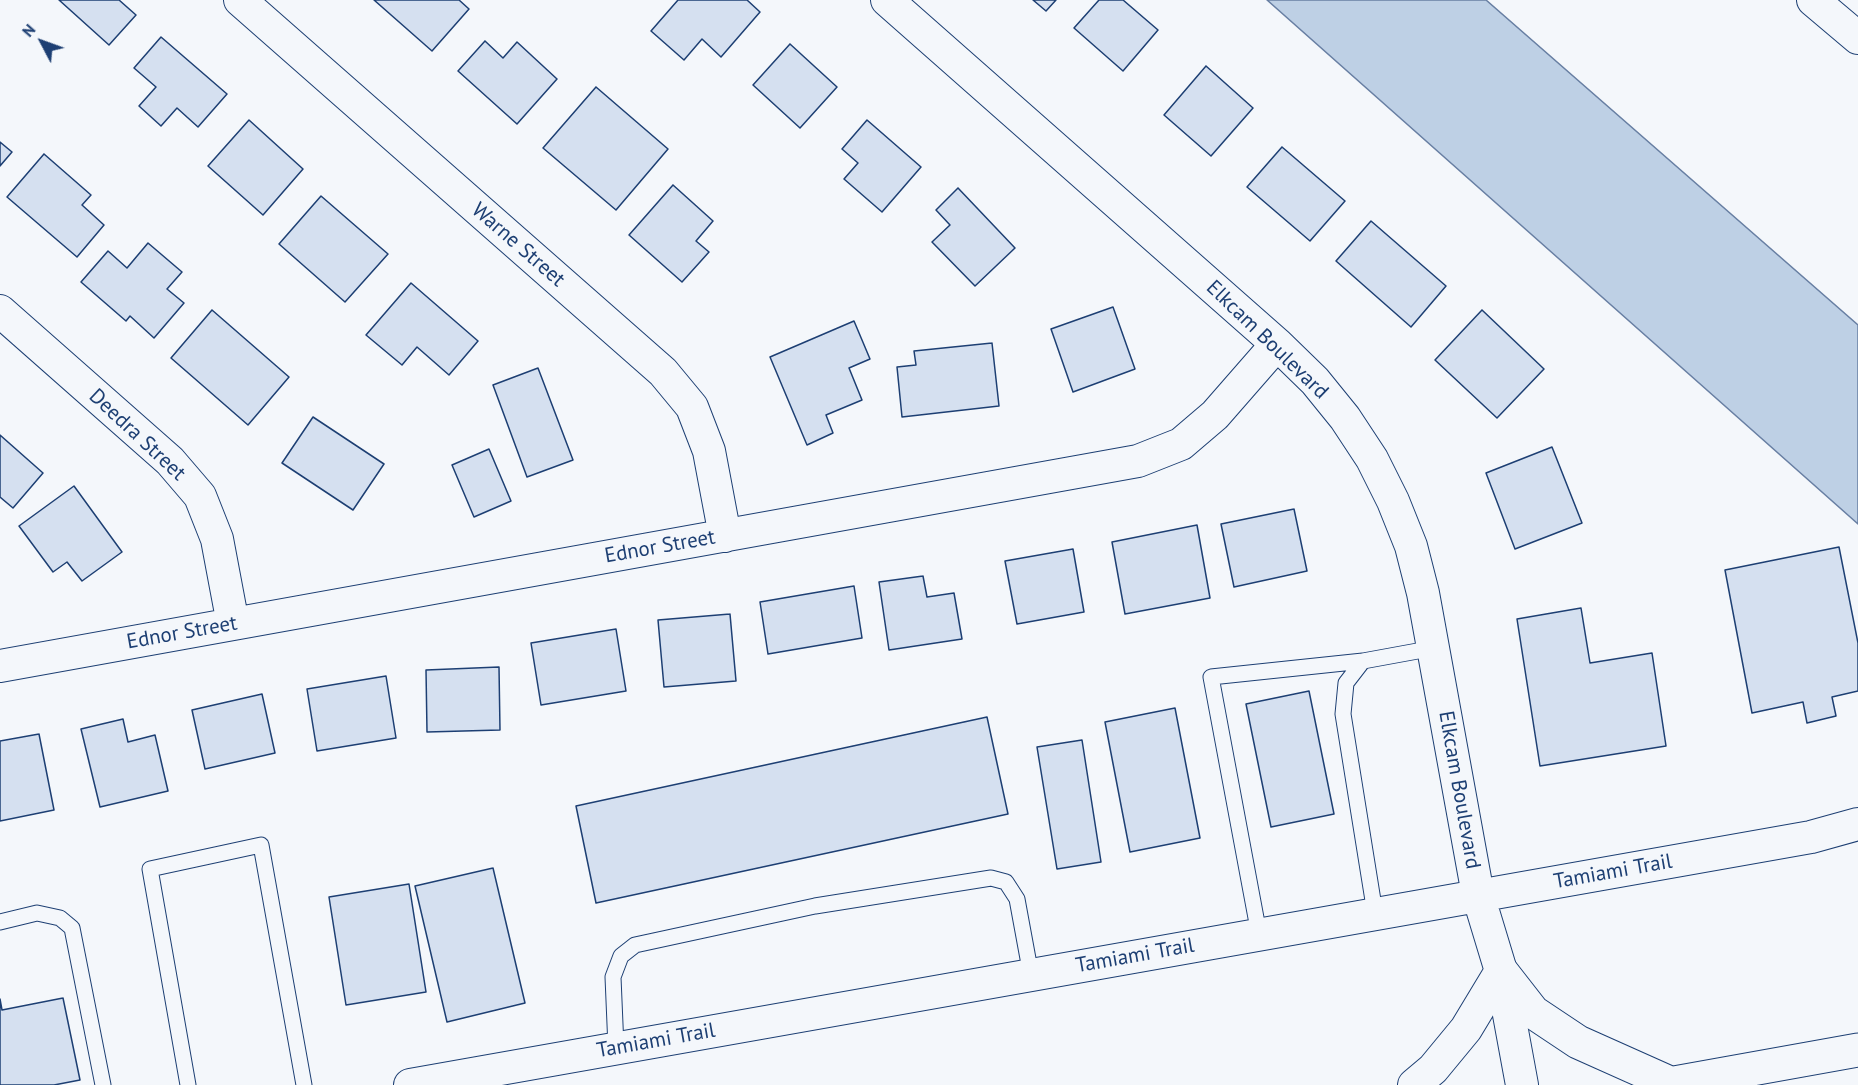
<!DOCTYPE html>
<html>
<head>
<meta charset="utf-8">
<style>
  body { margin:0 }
  #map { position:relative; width:1858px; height:1085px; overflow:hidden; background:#f4f7fb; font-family:"PT Sans",sans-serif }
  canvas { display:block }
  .north { position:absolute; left:12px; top:12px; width:60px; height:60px; -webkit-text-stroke:4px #f4f7fb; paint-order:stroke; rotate:311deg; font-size:16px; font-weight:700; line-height:24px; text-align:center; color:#1d3f73 }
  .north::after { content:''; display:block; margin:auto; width:21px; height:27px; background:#1d3f73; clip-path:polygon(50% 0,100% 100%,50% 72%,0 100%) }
</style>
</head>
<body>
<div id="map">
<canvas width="1858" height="1085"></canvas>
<div class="north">N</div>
</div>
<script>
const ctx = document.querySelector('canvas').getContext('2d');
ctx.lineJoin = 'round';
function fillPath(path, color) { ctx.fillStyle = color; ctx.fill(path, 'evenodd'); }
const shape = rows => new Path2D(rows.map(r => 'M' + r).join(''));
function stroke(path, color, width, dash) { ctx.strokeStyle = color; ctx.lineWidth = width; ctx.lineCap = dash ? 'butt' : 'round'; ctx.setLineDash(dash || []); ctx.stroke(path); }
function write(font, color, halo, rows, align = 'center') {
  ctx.font = font + ' "PT Sans",sans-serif'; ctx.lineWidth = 4.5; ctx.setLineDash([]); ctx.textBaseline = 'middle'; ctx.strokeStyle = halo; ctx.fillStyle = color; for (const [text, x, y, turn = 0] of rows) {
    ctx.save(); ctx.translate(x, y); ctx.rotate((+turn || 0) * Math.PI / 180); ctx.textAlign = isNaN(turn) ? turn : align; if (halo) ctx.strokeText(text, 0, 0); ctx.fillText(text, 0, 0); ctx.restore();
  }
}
const water = shape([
  [1267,0,1486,0,1858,325,1858,524,1267,0]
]);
const building = shape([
  [59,0,119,0,136,15,109,45,59,0],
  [374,0,459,0,469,9,432,51,374,0],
  [678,0,747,0,760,12,721,57,702,39,684,60,651,31,678,0],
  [1033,0,1056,0,1046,11,1033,0],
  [1099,0,1123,0,1158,30,1123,71,1074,28,1099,0],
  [161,37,227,94,198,127,177,108,161,126,139,106,156,87,134,68,161,37],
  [485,41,503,58,517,42,557,79,517,124,458,71,485,41],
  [790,44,837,87,800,128,753,85,790,44],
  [1206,66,1253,108,1211,156,1164,115,1206,66],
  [596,87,668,149,616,210,543,148,596,87],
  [249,120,303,169,263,215,208,166,249,120],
  [867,120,921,167,882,212,844,179,858,163,842,149,867,120],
  [0,142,12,152,0,166,0,142],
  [1282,147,1345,201,1310,241,1247,187,1282,147],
  [44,154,91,195,82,205,104,225,77,257,7,197,44,154],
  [673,185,713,221,696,241,709,252,682,282,629,235,673,185],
  [958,188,1015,248,975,286,932,242,950,225,936,210,958,188],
  [321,196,388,254,345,302,279,244,321,196],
  [1371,221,1446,286,1411,327,1336,261,1371,221],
  [148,243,182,272,167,289,184,303,154,338,130,316,126,321,81,282,108,251,127,268,148,243],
  [411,283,478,341,449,375,417,347,402,365,366,335,411,283],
  [1113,307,1135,369,1073,392,1051,329,1113,307],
  [212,310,289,377,248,425,171,358,212,310],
  [1482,310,1544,369,1497,418,1435,360,1482,310],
  [854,321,870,359,849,368,862,400,826,415,833,433,807,445,770,357,854,321],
  [992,343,999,406,902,417,897,367,916,365,914,351,992,343],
  [538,368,573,460,527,477,493,385,538,368],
  [313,417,384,464,353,510,282,463,313,417],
  [0,435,43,473,13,508,0,497,0,435],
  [1552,447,1582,523,1515,549,1486,473,1552,447],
  [489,449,511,501,474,517,452,465,489,449],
  [74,486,122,552,82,581,67,562,53,572,19,526,74,486],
  [1294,509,1307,571,1234,587,1221,524,1294,509],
  [1197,525,1210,598,1125,614,1112,542,1197,525],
  [1839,547,1858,643,1858,691,1832,697,1836,716,1807,723,1803,702,1752,713,1725,570,1839,547],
  [1073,549,1084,612,1017,624,1005,561,1073,549],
  [923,576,927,597,954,593,962,639,889,650,879,582,923,576],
  [854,586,862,638,768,654,760,602,854,586],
  [1581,608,1590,663,1652,653,1666,746,1540,766,1517,619,1581,608],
  [730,614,736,681,664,687,658,620,730,614],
  [616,629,626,691,541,705,531,643,616,629],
  [499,667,500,730,427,732,426,670,499,667],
  [386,676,396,738,317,751,307,689,386,676],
  [1309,691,1334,814,1271,827,1246,704,1309,691],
  [262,694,275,753,205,769,192,710,262,694],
  [1175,708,1200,838,1130,852,1105,722,1175,708],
  [987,717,1008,814,596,903,576,806,987,717],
  [123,719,128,742,155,735,168,791,100,807,81,729,123,719],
  [39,734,54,810,0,821,0,741,39,734],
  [1082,740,1101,862,1057,869,1037,747,1082,740],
  [493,868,525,1003,447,1022,415,886,493,868],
  [409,884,426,992,346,1005,329,897,409,884],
  [63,998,80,1080,54,1085,0,1085,0,999,2,1010,63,998]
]);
const lane = shape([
  [1375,913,1343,714,1346,683,1363,661,1434,648],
  [0,922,37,913,60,918,72,928,103,1085],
  [1259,934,1211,677,1363,661],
  [616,1048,613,977,621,956,635,945,815,906,991,878,1006,882,1017,899,1031,975],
  [188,1085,150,869,261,845,304,1085]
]);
const street = shape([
  [240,0,663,372,692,407,709,451,725,536],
  [887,0,1277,344,1315,381,1345,418,1372,459,1393,501,1411,546,1423,593,1478,895,1501,971,1522,1085],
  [1813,0,1858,38],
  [0,311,170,461,200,496,217,539,233,624],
  [0,666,1138,461,1181,444,1215,415,1277,344],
  [410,1085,1811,837,1858,824],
  [1414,1085,1433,1069,1466,1029,1501,971]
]);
const primary = shape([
  [1501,971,1533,1012,1578,1042,1672,1084],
  [1663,1085,1858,1050]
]);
const streetNames = [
  ["Warne Street",518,245,41],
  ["Elkcam Boulevard",1267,340,44],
  ["Deedra Street",137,435,43],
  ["Ednor Street",660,547,-10],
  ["Ednor Street",182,633,-10],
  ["Elkcam Boulevard",1459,790,80],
  ["Tamiami Trail",1613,872,-10],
  ["Tamiami Trail",1135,956,-10],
  ["Tamiami Trail",656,1041,-10]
];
fillPath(water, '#bed0e5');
stroke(water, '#687fa3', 1.5);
fillPath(building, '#d5e0f0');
stroke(building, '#1d3f73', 1.5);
stroke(lane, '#1d3f73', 17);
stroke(street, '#1d3f73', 34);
stroke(primary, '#1d3f73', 35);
stroke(lane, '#f4f7fb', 15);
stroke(street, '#f4f7fb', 32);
stroke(primary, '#f4f7fb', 33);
write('21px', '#1d3f73', '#f4f7fb', streetNames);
</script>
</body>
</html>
